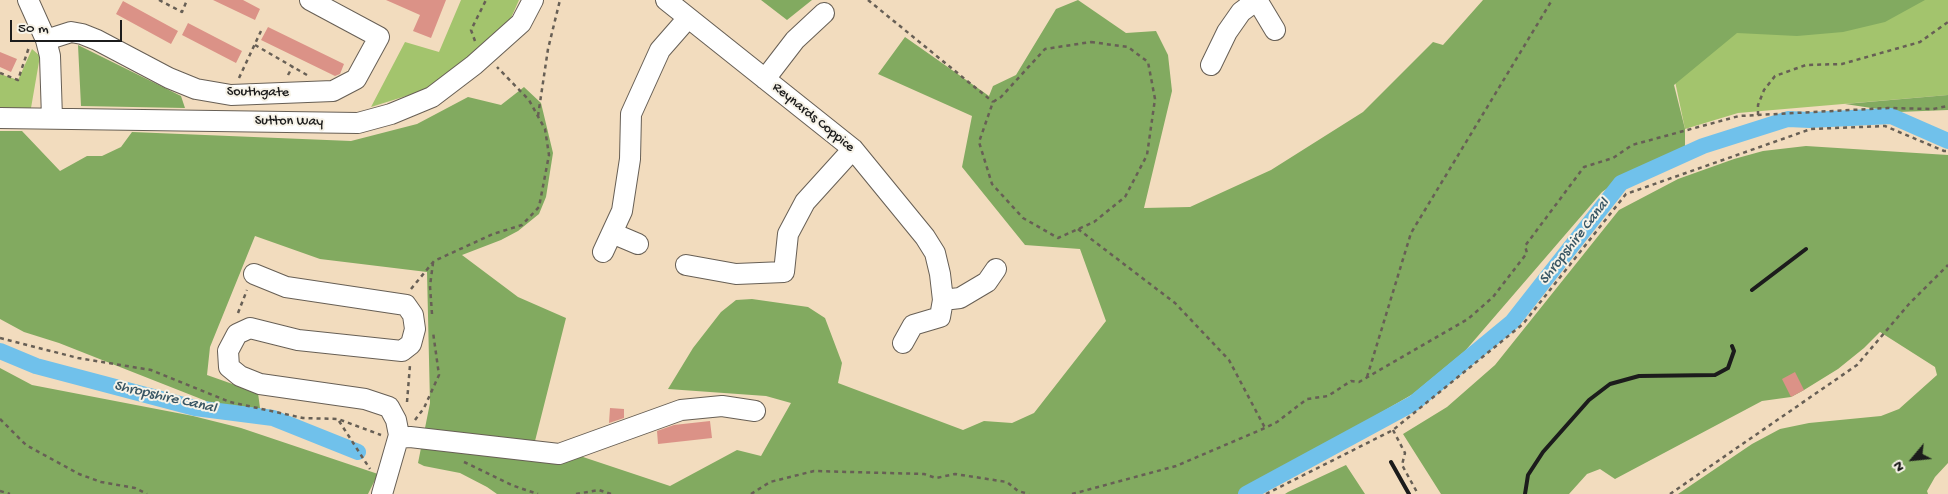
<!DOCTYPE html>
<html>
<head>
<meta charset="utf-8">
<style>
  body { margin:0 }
  #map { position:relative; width:1948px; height:494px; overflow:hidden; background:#f2dcbe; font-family:"Gochi Hand",sans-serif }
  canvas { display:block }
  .north { position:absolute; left:1888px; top:434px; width:50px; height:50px; -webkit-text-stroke:4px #f7f3e8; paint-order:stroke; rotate:242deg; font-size:14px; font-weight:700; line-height:20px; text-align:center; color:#1c1c1c }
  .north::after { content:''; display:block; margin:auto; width:18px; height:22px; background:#1c1c1c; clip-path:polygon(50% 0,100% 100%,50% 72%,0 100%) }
  .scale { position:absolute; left:10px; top:20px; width:112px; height:22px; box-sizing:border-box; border:2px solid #1c1c1c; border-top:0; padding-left:6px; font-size:15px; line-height:18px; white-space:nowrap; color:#1c1c1c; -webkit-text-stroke:4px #f7f3e8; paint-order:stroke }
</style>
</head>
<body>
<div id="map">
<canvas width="1948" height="494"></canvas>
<div class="north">N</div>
<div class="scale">50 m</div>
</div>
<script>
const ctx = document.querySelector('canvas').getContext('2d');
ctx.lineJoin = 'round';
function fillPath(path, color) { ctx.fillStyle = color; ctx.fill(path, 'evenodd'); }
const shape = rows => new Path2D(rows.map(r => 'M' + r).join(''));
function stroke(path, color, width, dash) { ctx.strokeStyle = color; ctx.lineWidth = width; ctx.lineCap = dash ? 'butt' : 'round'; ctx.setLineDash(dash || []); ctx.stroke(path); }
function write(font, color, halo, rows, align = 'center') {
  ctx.font = font + ' "Gochi Hand",sans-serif'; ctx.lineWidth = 4; ctx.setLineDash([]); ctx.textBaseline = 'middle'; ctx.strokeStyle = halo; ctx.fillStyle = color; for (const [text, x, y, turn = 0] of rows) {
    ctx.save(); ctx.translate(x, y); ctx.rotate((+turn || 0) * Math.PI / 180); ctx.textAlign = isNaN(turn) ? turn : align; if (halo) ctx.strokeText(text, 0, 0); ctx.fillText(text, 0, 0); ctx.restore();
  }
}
const green = shape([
  [461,0,519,0,511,18,466,60,422,91,371,107,405,42,439,52],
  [1658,0,1948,0,1948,95,1738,113,1685,129],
  [32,49,40,56,31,108,0,110,0,74,18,80]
]);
const forest = shape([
  [761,0,812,0,787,20],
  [1078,0,1126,33,1156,31,1168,55,1172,91,1144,208,1190,207,1271,170,1363,112,1433,42,1443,45,1483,0,1925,0,1885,22,1843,32,1797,36,1737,33,1674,85,1685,129,1685,152,1631,172,1602,192,1465,351,1413,394,1240,494,497,494,487,487,460,473,424,466,418,463,430,403,427,272,320,259,255,236,210,347,207,375,258,393,262,423,59,343,24,332,0,319,0,131,22,131,60,171,87,156,102,156,121,147,132,132,351,141,417,124,468,97,501,105,524,87,541,103,553,153,546,197,539,214,518,231,501,240,462,255,518,297,566,318,535,441,670,486,737,450,761,456,791,403,766,396,668,389,693,348,721,312,736,300,752,299,808,307,825,318,842,363,838,383,963,430,984,421,1012,423,1034,413,1106,321,1080,249,1025,245,962,167,972,116,878,74,905,37,989,96,993,86,1016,75,1056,9],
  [78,45,181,96,185,108,81,106],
  [1948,95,1948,110,1898,112,1845,104],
  [1806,146,1948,155,1948,463,1935,477,1927,491,1928,494,1678,494,1752,444,1780,429,1809,423,1881,416,1899,409,1937,375,1935,367,1880,332,1864,348,1838,369,1804,390,1791,397,1762,401,1615,479,1600,469,1587,474,1569,494,1441,494,1403,434,1447,407,1495,365,1619,210,1678,179,1734,159,1763,151],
  [0,368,32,385,193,416,241,428,378,474,368,494,0,494],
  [1346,465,1365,494,1285,494,1288,492]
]);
const canal = shape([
  [0,351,36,366,195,408,273,418,358,452],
  [1246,494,1414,403,1512,322,1621,183,1703,146,1788,119,1810,120,1891,116,1948,141]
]);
const building = shape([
  [213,0,243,0,260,9,255,20],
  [386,0,446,0,431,38,413,31,420,15],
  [123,1,178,31,171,44,116,14],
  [188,23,242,51,236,63,182,35],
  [268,27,344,64,340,74,335,76,261,40],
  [0,52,17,59,11,72,0,67],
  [1795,372,1804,390,1791,397,1782,379],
  [610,408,624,409,624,418,609,423],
  [710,421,712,438,658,444,657,431,674,425]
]);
const path = shape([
  [159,0,182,12,187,0],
  [868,0,993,102],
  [475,41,471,30,486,0],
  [1091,42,1128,47,1148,62,1155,99,1147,155,1125,197,1094,222,1058,238,1023,218,992,184,979,142,993,102,1001,97,1045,49,1091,42],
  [255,45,307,75],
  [0,73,18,80,29,47],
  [288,75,293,66],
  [239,78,261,31],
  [1758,115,1758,105,1764,90,1775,76,1806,65,1842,64,1920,42,1948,22],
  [538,116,548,49,560,0],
  [1078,229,1175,303,1229,360,1265,428],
  [411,289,434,261,493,234,522,225,539,207,549,155,545,129,529,100,497,67],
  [238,313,247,290],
  [432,314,430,286,433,263],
  [0,338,78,358,151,370,230,402,303,418,338,419,381,435],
  [1367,377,1411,233,1552,0],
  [407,402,410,365],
  [0,419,26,445,79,474,101,482,135,488,147,494],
  [415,420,424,408,439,375,433,332],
  [339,421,370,469],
  [1393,430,1405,453,1402,465,1418,494],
  [464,462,514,486,538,494],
  [0,491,10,494],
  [576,494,599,490,611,494],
  [751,494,770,482,814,471,924,474,936,478,955,474,1007,482,1018,491,1029,494],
  [1072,494,1176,466,1265,428,1277,422,1307,399,1328,396,1351,381,1359,382,1468,319,1493,297,1527,253,1525,246,1584,167,1613,158,1632,145,1739,116,1888,108,1933,109,1948,106],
  [1266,494,1393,430,1523,324,1626,194,1811,129,1885,126,1944,151,1948,151],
  [1670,494,1857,365,1909,304,1948,265]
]);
const minor = shape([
  [28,0,46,40,50,56,52,118],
  [666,0,853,149,925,237,935,253,940,274,943,300,940,317,913,325,903,343],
  [1257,0,1275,30],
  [46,40,71,32,82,34,97,40,169,78,196,89,231,95,333,91,356,79,379,37,310,0],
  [1211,65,1227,32,1241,12,1257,0],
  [765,79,795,40,824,13],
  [0,118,358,123,391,114,432,97,474,65,521,23,533,0],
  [612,233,638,244],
  [603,252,622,211,630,159,631,114,660,50,688,18],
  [686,265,736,274,784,272,788,234,805,202,853,149],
  [254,274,286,287,406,305,413,315,415,329,411,344,402,351,298,340,250,328,237,334,228,351,229,367,240,376,260,384,365,399,389,407,396,420,399,435,382,494],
  [943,300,960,298,987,282,996,269],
  [398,438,410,437,559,454,681,410,722,406,755,411]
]);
const rail = shape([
  [1752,290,1806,249],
  [1391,462,1409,494],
  [1525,494,1528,475,1543,452,1589,400,1610,384,1639,376,1715,375,1728,368,1734,351,1732,346]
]);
const streetNames = [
  ["Southgate",258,93,1],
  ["Reynards Coppice",813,118,39],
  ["Sutton Way",289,122,1]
];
const waterNames = [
  ["Shropshire Canal",1575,242,-52],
  ["Shropshire Canal",165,398,13]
];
fillPath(green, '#a3c46d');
fillPath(forest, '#82aa60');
stroke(canal, '#70c1eb', 16);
fillPath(building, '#db9287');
stroke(minor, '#675f55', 22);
stroke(path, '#675f55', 2.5, [4, 4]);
stroke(minor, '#fff', 20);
stroke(rail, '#1c1c1c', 4);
write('14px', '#1c1c1c', '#f7f3e8', streetNames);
write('italic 15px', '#395664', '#f7f3e8', waterNames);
</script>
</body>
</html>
